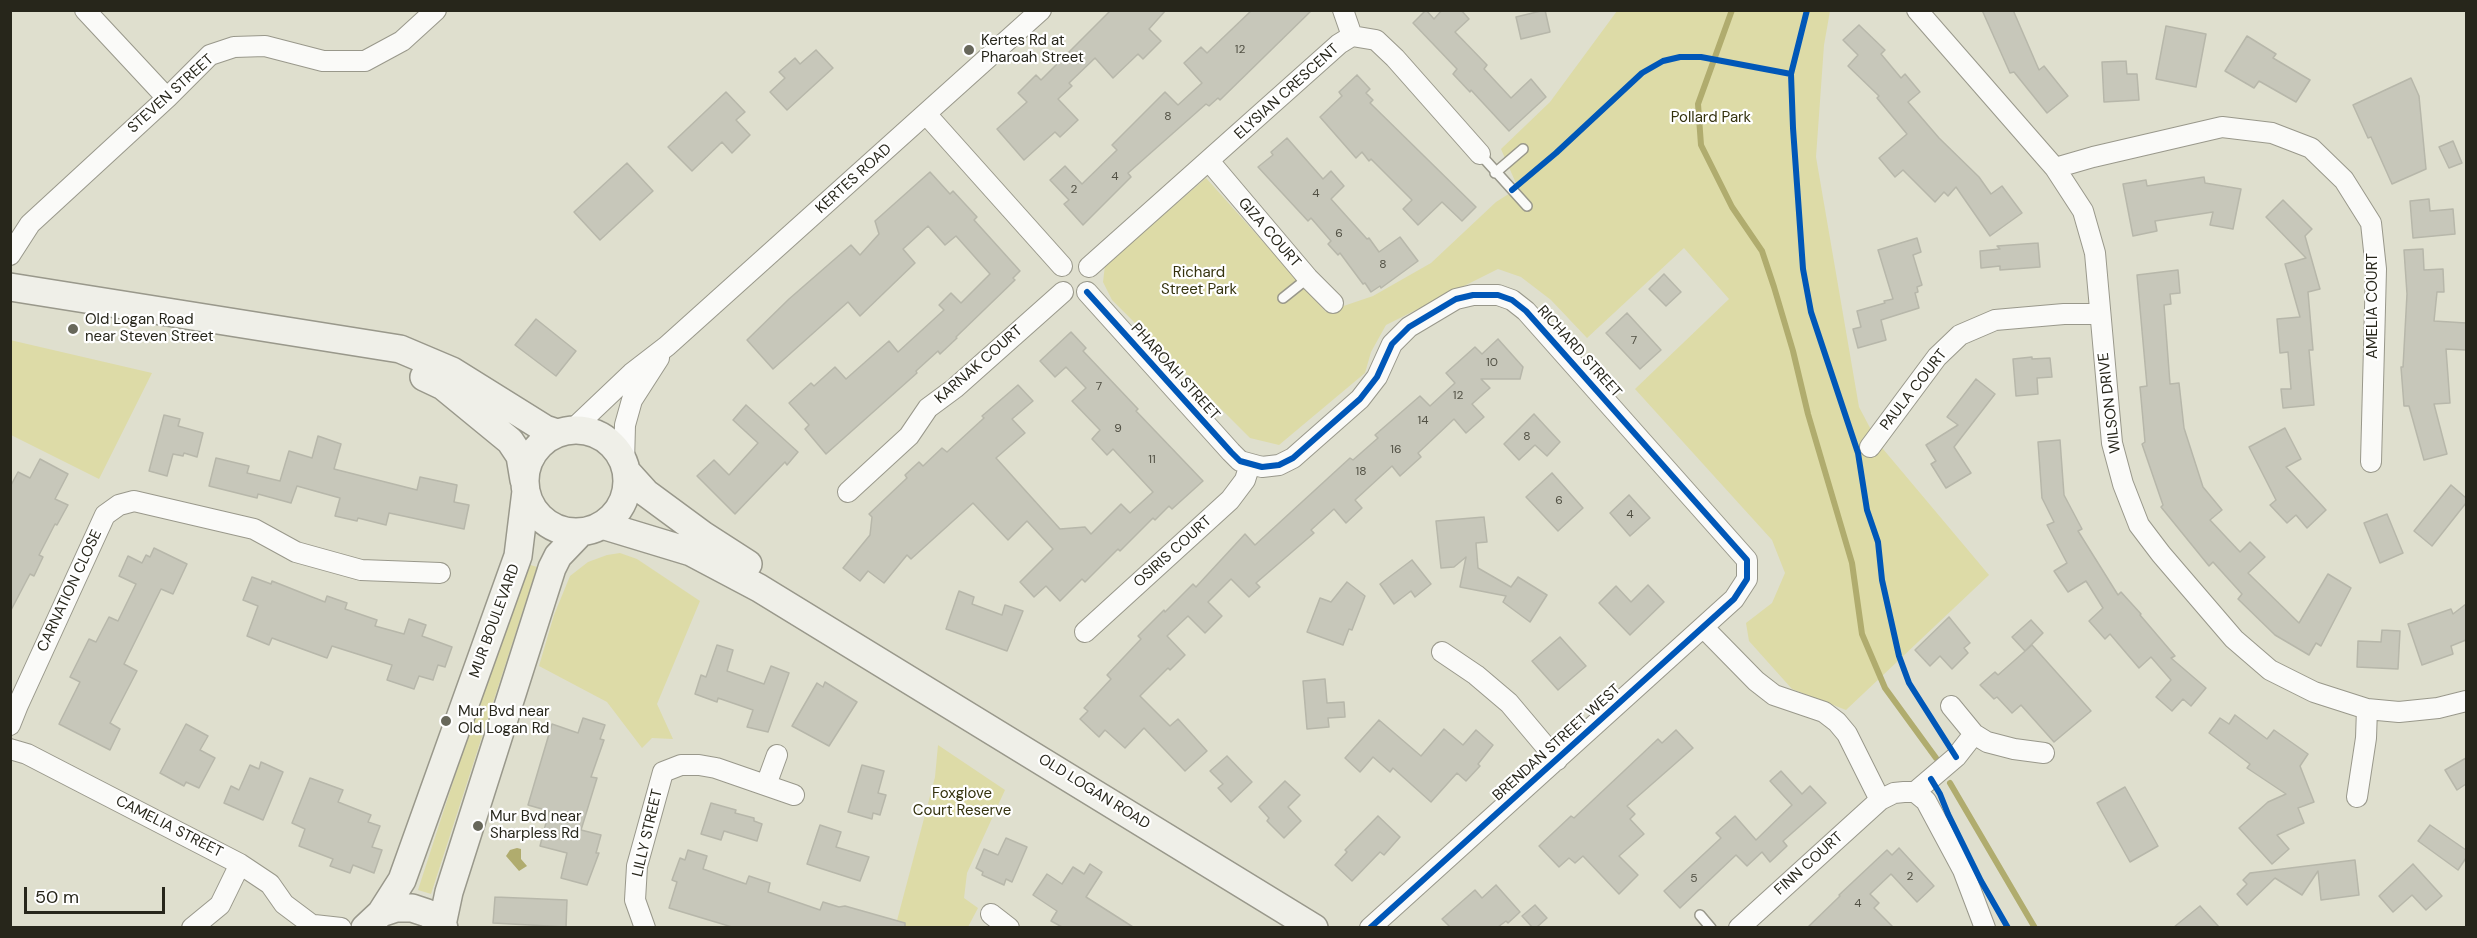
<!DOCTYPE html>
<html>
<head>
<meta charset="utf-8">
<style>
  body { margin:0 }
  #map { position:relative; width:2477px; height:938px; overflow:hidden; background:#dfdfce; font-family:"DM Sans",sans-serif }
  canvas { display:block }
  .frame { position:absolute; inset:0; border:12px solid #27261b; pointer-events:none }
  .scale { position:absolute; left:24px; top:887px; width:141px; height:27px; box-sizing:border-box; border:3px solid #27261b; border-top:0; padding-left:8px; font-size:18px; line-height:21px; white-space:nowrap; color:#27261b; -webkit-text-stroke:4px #fff; paint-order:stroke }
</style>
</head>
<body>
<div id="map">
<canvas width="2477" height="938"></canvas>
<div class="frame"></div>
<div class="scale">50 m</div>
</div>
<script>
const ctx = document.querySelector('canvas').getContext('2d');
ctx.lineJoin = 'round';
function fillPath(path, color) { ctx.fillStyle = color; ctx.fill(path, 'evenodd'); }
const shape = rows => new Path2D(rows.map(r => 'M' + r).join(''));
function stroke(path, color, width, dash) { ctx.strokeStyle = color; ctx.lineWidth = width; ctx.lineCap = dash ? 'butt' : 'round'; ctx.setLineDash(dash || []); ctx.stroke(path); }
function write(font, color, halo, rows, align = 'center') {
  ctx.font = font + ' "DM Sans",sans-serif'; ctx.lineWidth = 4.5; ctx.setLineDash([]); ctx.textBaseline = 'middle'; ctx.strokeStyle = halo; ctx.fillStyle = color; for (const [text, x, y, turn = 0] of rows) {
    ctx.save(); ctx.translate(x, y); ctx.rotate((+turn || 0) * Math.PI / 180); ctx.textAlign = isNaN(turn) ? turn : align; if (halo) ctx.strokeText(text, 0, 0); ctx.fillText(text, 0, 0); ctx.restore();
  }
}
const green = shape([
  [1617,11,1830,11,1824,45,1816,157,1859,407,1878,443,1989,575,1846,710,1792,689,1749,641,1746,623,1772,603,1785,573,1772,540,1635,389,1729,299,1684,248,1587,338,1551,300,1521,277,1498,269,1386,325,1371,352,1365,373,1279,445,1250,438,1112,300,1103,282,1105,265,1206,178,1326,312,1373,296,1431,263,1496,202,1518,188,1501,149,1550,102],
  [10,340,152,373,99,479,11,435],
  [620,553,637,559,700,601,657,704,673,739,652,738,642,748,607,702,539,666,554,615,570,576,588,562,607,555],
  [524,563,537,567,431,894,418,890],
  [938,745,1005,790,967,873,964,898,978,908,968,927,895,928,935,777]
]);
const water = shape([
  [517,848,521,849,521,859,527,866,519,871,506,856,510,850]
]);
const stream = shape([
  [1732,10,1698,104,1701,145,1732,207,1762,251,1774,287,1793,351,1808,414,1852,563,1862,634,1885,688,1936,758],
  [1950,783,2035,928]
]);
const building = shape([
  [1111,10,1166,10,1149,29,1161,41,1143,59,1138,54,1113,78,1095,58,1069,83,1072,86,1058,99,1078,120,1060,137,1055,132,1024,160,997,129,1027,102,1018,93,1036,75,1041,80,1111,10],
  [1252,10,1312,10,1220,100,1218,98,1209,106,1206,104,1128,173,1131,177,1083,225,1064,204,1069,200,1050,180,1065,166,1082,184,1117,150,1112,145,1165,92,1178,105,1202,83,1184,63,1201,47,1207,53,1252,10],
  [1426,10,1434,19,1442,10,1461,10,1469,19,1455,32,1487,65,1484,69,1511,98,1531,79,1546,97,1509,131,1471,90,1470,92,1453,74,1457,69,1413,23,1426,10],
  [1545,10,1550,32,1521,39,1516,17,1545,10],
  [1982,10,2013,10,2039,70,2044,66,2068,96,2047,113,2014,72,2010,73,1982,10],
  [1859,25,1885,50,1881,54,1901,78,1905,74,1920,92,1908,102,1939,138,1979,177,1991,194,2002,186,2022,213,1990,236,1956,187,1948,196,1944,192,1935,202,1903,170,1895,177,1879,158,1907,134,1877,98,1879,96,1848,66,1858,55,1843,40,1859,25],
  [2166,26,2206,34,2196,87,2156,79,2166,26],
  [2247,36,2276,54,2273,58,2310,80,2296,102,2259,81,2254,88,2225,71,2247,36],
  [816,50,833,68,787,110,770,92,785,78,779,72,795,58,800,64,816,50],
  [2126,61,2127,74,2137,74,2139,100,2104,102,2102,62,2126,61],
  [1357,75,1370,89,1366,93,1373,100,1370,103,1476,207,1462,221,1442,202,1418,225,1403,209,1412,200,1371,159,1369,161,1362,152,1356,158,1320,117,1342,96,1339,92,1357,75],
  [2411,78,2419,96,2426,169,2392,184,2371,137,2368,138,2353,105,2411,78],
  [726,92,745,112,736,120,750,135,732,153,722,142,692,171,668,147,726,92],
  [1287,138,1323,179,1331,171,1344,186,1331,199,1367,239,1369,238,1379,252,1400,237,1418,261,1381,288,1380,286,1371,292,1365,283,1363,284,1340,253,1338,255,1328,244,1331,241,1311,218,1308,221,1258,167,1273,155,1271,152,1287,138],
  [2453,141,2462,163,2449,168,2439,147,2453,141],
  [627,163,653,191,600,240,574,212,627,163],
  [930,172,950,194,953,191,977,217,974,220,1020,271,1013,278,1015,280,956,337,957,338,940,354,938,351,916,371,917,373,826,454,805,429,809,425,789,403,811,383,814,386,835,367,846,379,889,341,898,352,944,310,939,305,951,293,961,303,990,274,956,236,945,245,928,226,903,249,915,263,860,316,848,302,773,369,747,340,789,299,851,245,860,255,879,234,875,221,930,172],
  [2204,177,2205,183,2241,189,2233,229,2210,225,2213,212,2155,221,2157,231,2133,236,2123,184,2146,180,2147,186,2204,177],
  [2429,199,2430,211,2453,209,2455,234,2413,238,2410,201,2429,199],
  [2283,200,2312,229,2305,236,2320,289,2308,292,2313,350,2309,350,2314,405,2283,408,2281,389,2291,389,2288,352,2280,353,2277,319,2300,317,2285,264,2306,258,2266,217,2283,200],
  [1917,238,1921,252,1913,255,1922,285,1917,287,1918,292,1915,293,1919,308,1881,320,1886,340,1858,348,1853,329,1861,327,1857,311,1885,303,1884,301,1893,299,1878,250,1917,238],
  [2038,243,2040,267,2000,270,2000,266,1981,268,1980,251,2000,249,1997,246,2038,243],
  [2423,249,2424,270,2443,269,2444,292,2437,292,2434,321,2466,323,2466,350,2446,349,2450,403,2434,404,2447,454,2424,460,2409,406,2404,406,2401,367,2403,367,2407,294,2404,250,2423,249],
  [2178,270,2180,293,2170,294,2171,304,2164,305,2170,384,2179,383,2184,428,2203,487,2222,510,2210,520,2240,552,2250,542,2265,557,2248,573,2299,623,2328,574,2351,588,2321,646,2316,643,2309,655,2275,635,2238,599,2242,594,2213,562,2209,566,2161,507,2163,505,2142,444,2145,442,2140,387,2147,386,2137,275,2178,270],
  [1664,274,1681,292,1666,306,1649,289,1664,274],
  [1627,313,1661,350,1640,369,1606,333,1627,313],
  [536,319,576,351,556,376,515,345,536,319],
  [1071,332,1086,348,1083,351,1138,409,1136,411,1203,481,1172,509,1169,506,1155,520,1153,518,1120,551,1118,549,1085,582,1082,579,1060,601,1046,586,1034,597,1020,582,1053,549,1027,521,1008,540,973,503,911,559,907,555,884,583,868,571,860,581,843,568,870,535,872,517,869,514,907,478,905,475,919,462,923,466,942,448,947,452,984,418,982,416,1018,385,1033,401,1012,419,1025,433,996,458,1060,529,1085,527,1091,534,1121,504,1130,513,1153,492,1113,449,1107,455,1092,439,1100,430,1072,401,1086,388,1066,367,1055,377,1040,361,1071,332],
  [1498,339,1523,367,1520,379,1481,379,1490,388,1472,404,1484,417,1466,433,1454,419,1418,453,1421,457,1400,476,1392,466,1355,500,1362,508,1346,523,1334,509,1311,530,1314,533,1256,583,1260,587,1249,597,1231,579,1208,602,1222,616,1205,633,1188,616,1167,636,1185,655,1170,670,1168,668,1140,696,1170,726,1178,719,1207,751,1185,771,1144,728,1125,748,1105,730,1099,737,1080,719,1088,711,1084,708,1111,679,1107,675,1141,639,1138,636,1164,610,1165,612,1193,584,1196,587,1245,534,1255,545,1350,458,1353,460,1378,438,1375,435,1420,396,1430,406,1455,383,1446,373,1475,347,1482,354,1498,339],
  [2032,357,2032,359,2050,358,2052,377,2037,378,2038,394,2016,396,2013,359,2032,357],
  [1976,379,1995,394,1954,447,1971,473,1946,488,1931,464,1936,461,1926,445,1958,425,1947,417,1976,379],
  [746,405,798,452,787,465,785,462,735,514,697,476,714,460,729,475,758,443,733,420,746,405],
  [1534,414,1560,442,1547,456,1535,445,1519,460,1504,444,1534,414],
  [164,415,180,419,178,426,203,433,197,457,184,453,183,456,173,454,167,476,149,471,164,415],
  [2285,428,2301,459,2286,467,2326,510,2307,528,2296,515,2287,523,2270,505,2276,500,2249,447,2285,428],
  [318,436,341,444,334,469,417,490,420,477,457,485,454,502,469,505,464,529,389,513,386,525,358,518,357,521,335,516,340,498,297,486,291,503,258,494,257,498,209,486,216,458,249,466,247,473,280,481,289,451,312,458,318,436],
  [2060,440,2064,495,2082,529,2078,531,2118,595,2121,592,2141,614,2140,615,2175,656,2171,658,2206,688,2191,706,2183,699,2172,711,2156,697,2171,680,2151,657,2139,668,2110,634,2105,639,2089,621,2103,608,2086,581,2068,592,2054,571,2067,563,2047,525,2054,522,2042,498,2038,442,2060,440],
  [40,459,68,474,55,499,68,505,57,525,55,524,39,555,43,557,34,576,30,574,10,612,10,487,18,472,30,478,40,459],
  [1552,473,1583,508,1558,531,1526,497,1552,473],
  [2451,485,2466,498,2466,503,2432,546,2414,531,2451,485],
  [1629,495,1650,518,1630,536,1610,513,1629,495],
  [2387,514,2403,553,2380,563,2364,523,2387,514],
  [1484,517,1487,542,1476,543,1478,568,1511,587,1518,577,1547,595,1530,622,1503,602,1506,596,1460,587,1466,557,1454,567,1441,568,1436,521,1484,517],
  [154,548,187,564,173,594,161,589,124,664,137,671,110,723,120,729,110,750,59,724,80,682,70,677,89,639,96,642,109,617,118,621,136,584,119,576,128,556,142,563,146,555,150,557,154,548],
  [1412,560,1431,584,1415,597,1411,591,1394,604,1380,584,1412,560],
  [252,577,271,584,272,581,325,602,327,596,347,603,345,609,377,620,375,626,404,634,409,619,426,625,422,636,452,647,445,667,438,665,433,680,419,676,414,689,387,680,392,665,332,646,327,658,272,638,269,645,247,636,258,606,243,600,252,577],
  [1347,582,1365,596,1352,630,1349,629,1343,645,1307,632,1320,598,1331,602,1347,582],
  [1648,585,1664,602,1630,635,1599,603,1616,586,1631,602,1648,585],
  [959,591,974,597,972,604,1002,615,1005,605,1023,611,1007,651,946,629,959,591],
  [2466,604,2466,640,2451,646,2453,654,2422,665,2408,624,2451,609,2453,614,2466,604],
  [1949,617,1970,643,1964,648,1968,653,1952,669,1940,656,1930,666,1915,650,1949,617],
  [2031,620,2043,633,2025,651,2012,637,2031,620],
  [2382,630,2400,631,2398,669,2357,667,2358,641,2381,642,2382,630],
  [1560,637,1586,666,1558,690,1532,661,1560,637],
  [717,645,733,650,727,671,764,684,771,666,789,673,768,732,747,727,753,710,718,698,717,702,695,694,701,675,706,677,717,645],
  [2032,645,2091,711,2054,742,2021,705,2012,713,1997,697,1994,699,1980,685,1995,672,1998,675,2032,645],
  [1325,679,1327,703,1344,702,1345,717,1328,718,1329,727,1307,729,1303,681,1325,679],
  [825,682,857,702,829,746,792,726,817,683,823,687,825,682],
  [2235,715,2267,739,2274,730,2308,754,2300,766,2314,802,2298,808,2304,823,2277,835,2289,849,2272,864,2239,828,2268,802,2286,794,2247,768,2250,764,2209,733,2220,718,2229,724,2235,715],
  [583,718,605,725,600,739,604,740,591,777,597,778,581,830,601,835,596,853,599,853,587,885,561,878,567,853,540,846,549,811,528,805,552,724,578,733,583,718],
  [1379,720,1421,756,1444,729,1463,745,1476,730,1493,745,1478,764,1480,766,1466,781,1457,773,1431,802,1393,768,1390,772,1373,757,1360,772,1345,758,1379,720],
  [186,724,208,736,200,750,215,758,199,788,186,782,184,786,160,773,186,724],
  [1676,730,1693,748,1627,806,1635,814,1630,819,1644,834,1619,856,1638,875,1619,894,1583,856,1575,863,1569,858,1559,867,1539,846,1571,816,1574,818,1658,739,1662,743,1676,730],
  [1227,756,1252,782,1231,802,1218,788,1223,784,1210,771,1227,756],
  [2466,758,2466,784,2457,790,2445,770,2466,758],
  [261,762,283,772,263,820,224,803,231,786,239,790,250,765,259,769,261,762],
  [862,765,884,771,878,793,886,795,880,815,873,813,872,819,848,812,862,765],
  [1781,771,1802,794,1810,786,1826,803,1783,841,1787,846,1770,862,1762,852,1747,866,1736,855,1680,908,1664,891,1721,838,1716,833,1735,816,1756,840,1792,805,1770,781,1781,771],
  [310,778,343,790,338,802,371,815,368,822,380,826,372,847,382,850,374,873,353,865,350,873,330,866,333,859,299,846,305,829,292,823,310,778],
  [1285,781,1300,795,1288,807,1301,821,1284,838,1267,821,1269,818,1259,807,1285,781],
  [2125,787,2158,846,2130,862,2097,803,2125,787],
  [711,803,736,810,735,813,754,818,754,821,762,824,757,841,724,831,721,840,701,834,711,803],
  [1378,816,1400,837,1384,855,1380,852,1352,881,1335,865,1347,852,1345,850,1378,816],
  [820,825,841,832,836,847,869,857,860,881,807,864,820,825],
  [2430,825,2466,850,2466,858,2458,870,2418,841,2430,825],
  [1006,838,1027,847,1012,882,1006,879,1004,885,982,875,983,872,976,868,984,849,998,855,1006,838],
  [1899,848,1934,886,1917,902,1891,874,1870,894,1879,903,1874,908,1893,927,1808,927,1840,896,1839,895,1887,850,1892,855,1899,848],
  [688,850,707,856,703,869,746,884,749,876,770,883,768,892,820,910,823,902,839,907,845,906,905,923,905,927,732,927,669,908,677,882,672,880,680,858,685,860,688,850],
  [2355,860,2359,895,2321,900,2318,871,2302,895,2275,878,2247,905,2237,894,2247,884,2243,880,2250,873,2355,860],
  [1090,864,1102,872,1086,897,1133,927,1062,927,1051,921,1057,911,1033,895,1047,874,1062,884,1073,867,1084,874,1090,864],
  [2413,864,2442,896,2426,910,2412,895,2393,912,2379,896,2413,864],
  [1496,885,1520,912,1508,923,1506,921,1498,927,1450,927,1442,919,1475,890,1482,898,1496,885],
  [495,897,567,900,566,927,493,923,495,897],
  [1535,905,1547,918,1537,927,1532,927,1522,916,1535,905],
  [2200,906,2219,927,2174,927,2200,906]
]);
const lane = shape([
  [1480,154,1527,206],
  [1495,173,1523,149],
  [1283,298,1308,278],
  [1700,915,1711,928]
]);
const street = shape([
  [85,10,167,98],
  [1343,10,1352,36],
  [1917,10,2055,168,2083,211,2095,253,2112,443,2123,484,2139,525,2161,554,2234,639,2270,670,2314,692,2367,709,2399,712,2438,708,2466,701],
  [926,114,1062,266],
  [1209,161,1308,278,1333,303],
  [2055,168,2093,157,2222,127,2272,133,2311,148,2344,180,2371,223,2376,269,2371,462],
  [10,255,30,224,167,98,210,55,234,47,265,46,323,61,365,61,402,41,436,10],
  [1089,267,1339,44,1352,36,1376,40,1395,58,1480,154],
  [1087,292,1231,452,1240,461,1262,467,1279,465,1293,458,1360,399,1377,377,1392,344,1409,327,1456,299,1473,295,1498,295,1512,300,1526,311,1747,560,1747,579,1734,599,1370,928],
  [573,429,632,373,667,346,1041,10],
  [1870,447,1937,357,1960,335,1995,320,2064,314,2100,314],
  [624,463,625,425,632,400,659,358],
  [848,492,909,436,928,408,955,388,1063,292],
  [1703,627,1756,681,1774,695,1824,712,1837,722,1847,734,1880,800],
  [1085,632,1230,500,1245,480,1250,464],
  [1442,652,1476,675,1509,703,1557,760],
  [1951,706,1974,734],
  [10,725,18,705,105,515,119,505,134,501,254,529,296,552,361,570,440,573],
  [10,749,27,754,240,864,270,884,284,904,316,928],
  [766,785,777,755],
  [1915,792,1956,757,1974,734,1987,742,2014,749,2044,753],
  [2357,797,2366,738,2367,709],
  [991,914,1009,928],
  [314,925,341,928],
  [192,928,220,905,240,864],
  [645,928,635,900,637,866,663,772,681,765,699,765,716,768,794,795],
  [1739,928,1880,800,1894,793,1904,792,1915,792,1926,801,1963,870,1985,928]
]);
const secondary = shape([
  [10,287,400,349,452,371,545,429,557,433],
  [424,377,443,386,510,441,520,456,524,480],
  '525 481a51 51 0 1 1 102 0a51 51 0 1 1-102 0Z',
  [627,472,646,493,703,535,748,564],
  [602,525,691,552,759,588,1314,928],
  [381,913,402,880,518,556,526,491],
  [442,925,449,892,552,568,558,556,581,532],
  [365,928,381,913,396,908,412,908,427,913,436,918,444,928]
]);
const cycleway = shape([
  [1807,10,1791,74,1793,128,1803,269,1811,312,1858,453,1867,510,1878,542,1882,580,1899,656,1909,683,1956,757],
  [1512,190,1556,153,1642,73,1663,61,1680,57,1701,57,1791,74],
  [1087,292,1231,452,1240,461,1262,467,1279,465,1293,458,1360,399,1377,377,1392,344,1409,327,1456,299,1473,295,1498,295,1512,300,1526,311,1747,560,1747,579,1734,599,1370,928],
  [1931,779,1940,794,1948,814,1981,881,2008,928]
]);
const markers = [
  [969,50,6,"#67675a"],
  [73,329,6,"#67675a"],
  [446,721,6,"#67675a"],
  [478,826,6,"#67675a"]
];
const numberNames = [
  ["12",1240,50],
  ["8",1168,117],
  ["4",1115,177],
  ["2",1074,190],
  ["4",1316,194],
  ["6",1339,234],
  ["8",1383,265],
  ["7",1634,341],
  ["10",1492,363],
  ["7",1099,387],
  ["12",1458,396],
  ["14",1423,421],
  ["9",1118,429],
  ["8",1527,437],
  ["16",1396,450],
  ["11",1152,460],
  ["18",1361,472],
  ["6",1559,501],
  ["4",1630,515],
  ["2",1910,877],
  ["5",1694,879],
  ["4",1858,904]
];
const poiNames = [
  ["Kertes Rd at",981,41],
  ["Pharoah Street",981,58],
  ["Old Logan Road",85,320],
  ["near Steven Street",85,337],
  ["Mur Bvd near",458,712],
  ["Old Logan Rd",458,729],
  ["Mur Bvd near",490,817],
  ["Sharpless Rd",490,834]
];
const streetNames = [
  ["ELYSIAN CRESCENT",1287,92,-42],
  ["STEVEN STREET",171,94,-42],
  ["KERTES ROAD",854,179,-42],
  ["GIZA COURT",1269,233,49],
  ["AMELIA COURT",2373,306,-90],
  ["RICHARD STREET",1579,352,48],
  ["KARNAK COURT",979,365,-41],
  ["PHAROAH STREET",1175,372,48],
  ["PAULA COURT",1914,390,-52],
  ["WILSON DRIVE",2110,403,-97],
  ["OSIRIS COURT",1173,552,-42],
  ["CARNATION CLOSE",70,591,-65],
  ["MUR BOULEVARD",495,621,-70],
  ["BRENDAN STREET WEST",1557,743,-42],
  ["OLD LOGAN ROAD",1094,792,32],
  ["CAMELIA STREET",169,827,27],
  ["LILLY STREET",648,833,-77],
  ["FINN COURT",1809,864,-42]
];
const parkNames = [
  ["Pollard Park",1711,118],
  ["Richard",1199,273],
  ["Street Park",1199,290],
  ["Foxglove",962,794],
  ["Court Reserve",962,811]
];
fillPath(green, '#dddba7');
fillPath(water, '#b0ac6e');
stroke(stream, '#b0ac6e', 6);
fillPath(building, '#c7c7ba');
stroke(building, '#b7b7aa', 1.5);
stroke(lane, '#99988b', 12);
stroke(street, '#99988b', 22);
stroke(secondary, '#99988b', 30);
stroke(lane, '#fafaf8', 9);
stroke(street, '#fafaf8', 20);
stroke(secondary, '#efefe8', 27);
stroke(cycleway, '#0057b8', 6);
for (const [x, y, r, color] of markers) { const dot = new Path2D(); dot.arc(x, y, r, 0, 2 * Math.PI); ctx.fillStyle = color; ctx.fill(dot); stroke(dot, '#fff', 2); }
write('12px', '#515044', null, numberNames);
write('15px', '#27261b', '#fff', poiNames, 'left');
write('15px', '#27261b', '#fff', streetNames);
write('15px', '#34320e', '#fff', parkNames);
</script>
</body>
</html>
